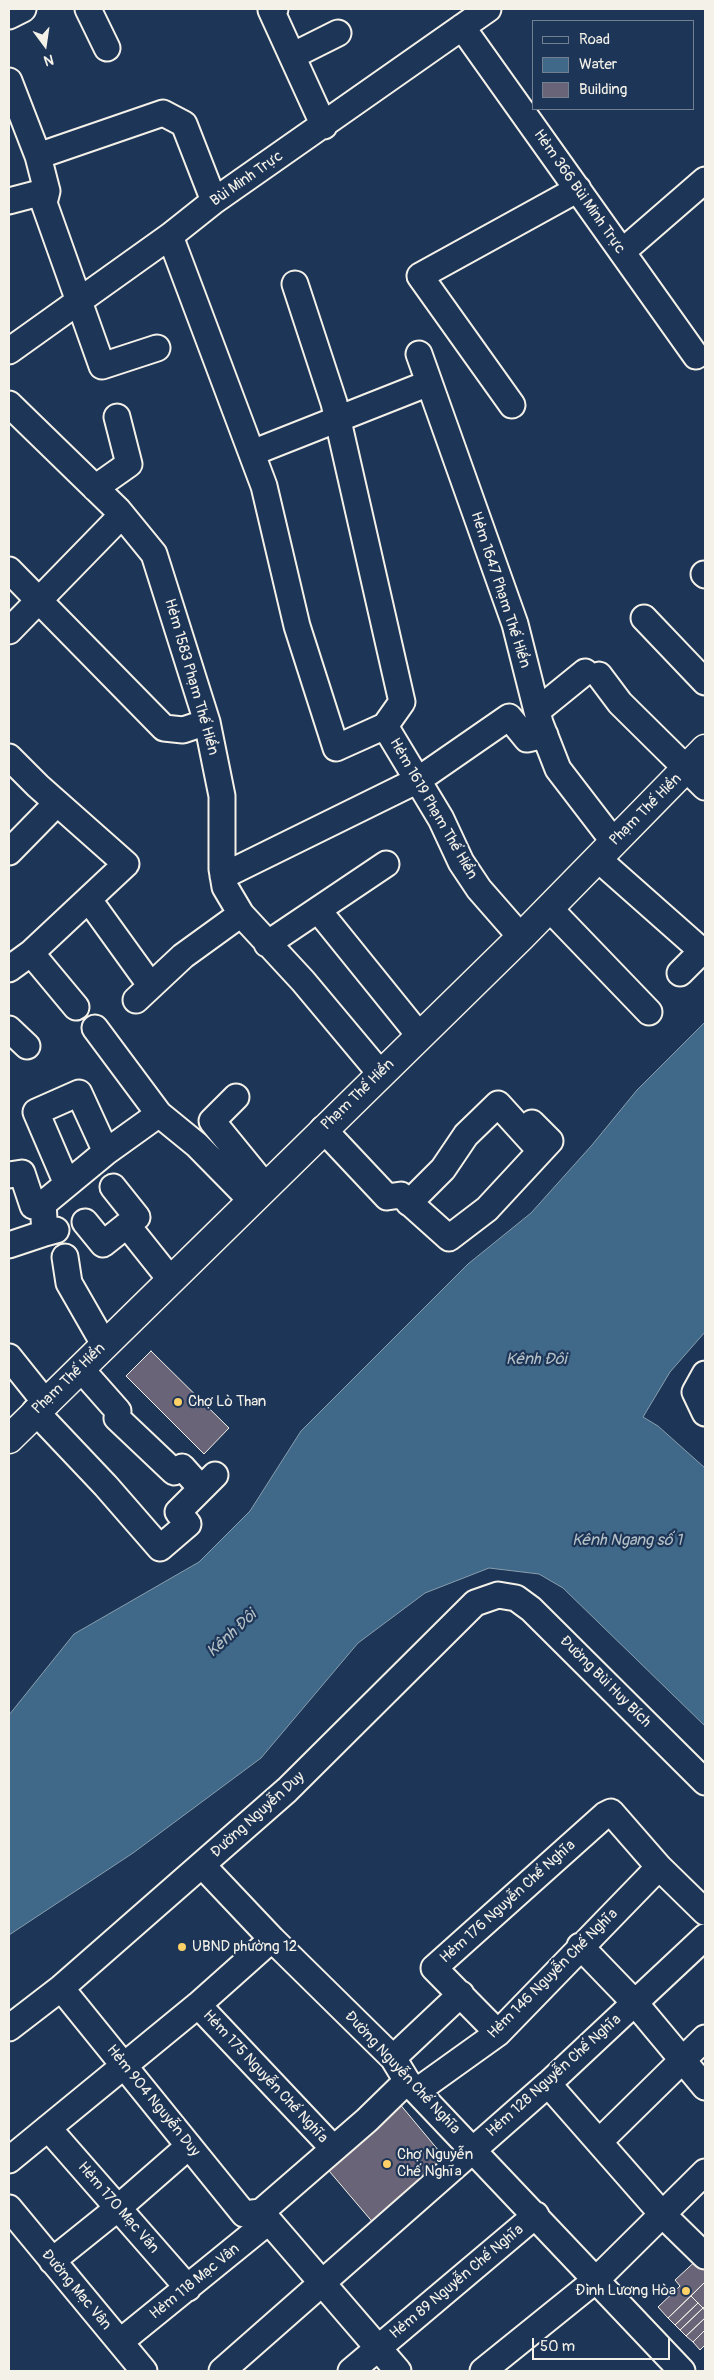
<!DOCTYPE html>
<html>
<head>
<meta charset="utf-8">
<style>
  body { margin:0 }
  #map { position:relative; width:714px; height:2380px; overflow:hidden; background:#1d3557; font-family:Pangolin,sans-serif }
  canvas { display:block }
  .frame { position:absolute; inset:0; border:10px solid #f4f1e8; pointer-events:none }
  .legend { position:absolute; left:532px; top:20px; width:162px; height:90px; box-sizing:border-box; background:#1d3557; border:1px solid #738091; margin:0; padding:6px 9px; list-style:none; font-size:15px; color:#f4f1e8 }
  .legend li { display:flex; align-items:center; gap:10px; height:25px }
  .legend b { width:25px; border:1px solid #738091 }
  .north { position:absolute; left:20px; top:20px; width:50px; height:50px; -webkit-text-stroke:4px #1d3557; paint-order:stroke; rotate:166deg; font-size:14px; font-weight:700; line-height:20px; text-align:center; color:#f4f1e8 }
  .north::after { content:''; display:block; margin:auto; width:18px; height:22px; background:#f4f1e8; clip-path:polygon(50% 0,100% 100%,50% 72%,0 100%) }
  .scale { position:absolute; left:532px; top:2338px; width:138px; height:22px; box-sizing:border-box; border:2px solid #f4f1e8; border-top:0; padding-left:6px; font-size:15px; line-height:18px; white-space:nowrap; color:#f4f1e8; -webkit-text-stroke:4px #1d3557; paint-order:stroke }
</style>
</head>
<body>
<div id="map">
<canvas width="714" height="2380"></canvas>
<div class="frame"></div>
<ul class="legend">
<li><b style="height:6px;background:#1d3557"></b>Road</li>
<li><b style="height:14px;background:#406888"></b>Water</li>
<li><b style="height:14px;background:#696478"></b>Building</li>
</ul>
<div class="north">N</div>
<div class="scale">50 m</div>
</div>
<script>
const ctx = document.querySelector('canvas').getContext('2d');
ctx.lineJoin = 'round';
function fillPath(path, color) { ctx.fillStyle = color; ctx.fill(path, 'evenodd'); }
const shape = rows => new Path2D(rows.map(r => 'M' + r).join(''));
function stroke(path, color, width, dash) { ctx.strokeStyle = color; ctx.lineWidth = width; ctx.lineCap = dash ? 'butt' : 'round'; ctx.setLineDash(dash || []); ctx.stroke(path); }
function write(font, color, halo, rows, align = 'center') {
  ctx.font = font + ' Pangolin,sans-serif'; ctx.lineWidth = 4.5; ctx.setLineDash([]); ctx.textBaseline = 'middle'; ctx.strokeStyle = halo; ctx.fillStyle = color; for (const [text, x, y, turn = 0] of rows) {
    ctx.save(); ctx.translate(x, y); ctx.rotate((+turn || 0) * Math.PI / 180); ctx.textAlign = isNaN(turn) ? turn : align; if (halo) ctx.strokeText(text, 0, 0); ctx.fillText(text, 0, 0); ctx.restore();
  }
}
const water = shape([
  [705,1022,705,1332,670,1372,643,1417,658,1426,705,1468,705,1726,563,1588,539,1574,489,1568,425,1593,358,1643,261,1758,133,1853,9,1935,9,1715,74,1634,199,1562,250,1511,301,1431,468,1264,531,1213,592,1145,637,1090,705,1022]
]);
const building = shape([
  [151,1351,229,1428,204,1454,126,1376,151,1351],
  [399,2103,449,2163,375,2225,324,2165,399,2103],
  [700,2257,705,2263,705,2282,668,2318,658,2307,680,2286,675,2280,700,2257],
  [705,2282,705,2306,703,2308,691,2296,705,2282],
  [691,2296,698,2303,675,2325,668,2318,691,2296],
  [698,2303,703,2308,680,2330,675,2325,698,2303],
  [703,2308,705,2311,705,2318,686,2336,680,2330,703,2308],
  [705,2318,705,2330,693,2342,686,2336,705,2318],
  [705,2330,705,2345,700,2350,693,2342,705,2330]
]);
const minor = shape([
  [88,9,107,48],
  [275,9,271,10,324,126],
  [9,16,23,9],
  [462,27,696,356],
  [292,56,338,33],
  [9,81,38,156,47,191,44,203,102,366,157,348],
  [38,156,163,113,184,124,214,201],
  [9,201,47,191],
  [170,236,264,486,297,626,336,748,385,726,402,702,334,403,295,284],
  [622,252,705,180],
  [9,351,170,236,214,201,488,9],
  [419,354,515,624,540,723,558,769,614,842],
  [9,404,118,510,154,554,207,722,222,796,222,869,225,887,241,914,303,981,380,1073],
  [512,405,420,276,578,189],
  [252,453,429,383],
  [95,488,129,464,117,417],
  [9,570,164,728,183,730,207,722],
  [704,574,705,575],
  [644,618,705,682],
  [9,631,122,515],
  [599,675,620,703,705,787],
  [537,711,585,672],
  [385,726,441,819,461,862,479,889,521,937],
  [9,757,38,786,126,864,31,953],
  [9,852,57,803],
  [598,859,702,951,680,973],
  [223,876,418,780,509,717,527,739,545,735],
  [89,900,151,986],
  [549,908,649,1012],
  [318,910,419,1035],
  [267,944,386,864],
  [9,969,31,953,76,1007],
  [136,1000,183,956,241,914],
  [95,1028,159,1114,197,1145,251,1200],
  [9,1029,27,1046],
  [236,1097,212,1121,265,1186],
  [323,1129,387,1197,401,1195,449,1238,487,1209,550,1141,532,1123],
  [9,1175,22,1173,33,1206,43,1204],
  [67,1184,36,1112,79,1093,106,1152],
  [409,1203,443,1169,466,1135,498,1104,537,1147],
  [85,1222,103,1244,137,1217,113,1187],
  [127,1225,170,1279],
  [56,1230,45,1233,43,1204,106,1152,159,1114],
  [9,1245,45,1233],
  [65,1257,69,1283,104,1344],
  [9,1357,45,1402],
  [80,1368,118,1411,117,1418,174,1472,182,1467,200,1487],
  [705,1374,695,1392,705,1413],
  [35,1411,106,1486,160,1548,188,1524,178,1512,215,1475],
  [202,1865,272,1939,393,2058,407,2081,682,2371],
  [580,1946,635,2003,705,2087],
  [61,1988,244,2214,261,2212,398,2371],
  [198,2005,333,2148],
  [9,2028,61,1988,287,1790,475,1603,498,1595,516,1598,531,1609,705,1782],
  [498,2033,434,1968,605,1815,611,1812,659,1867,705,1912],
  [393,2058,461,1994],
  [548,2084,663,2215,705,2256],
  [417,2091,498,2033,659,1867],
  [48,2128,188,2288],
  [600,2141,705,2038],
  [9,2160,198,2005,272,1939],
  [9,2208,144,2371],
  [261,2212,367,2120,407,2081],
  [52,2261,118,2208,189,2146],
  [120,2342,269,2221],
  [222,2371,548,2084,705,1937],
  [351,2371,536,2215],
  [483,2371,597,2279,705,2172]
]);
const major = shape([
  [9,1439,521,937,705,749]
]);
const markers = [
  [178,1402,5,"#ffd166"],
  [182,1947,5,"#ffd166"],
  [387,2164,5,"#ffd166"],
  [686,2291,5,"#ffd166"]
];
const streetNames = [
  ["Bùi Minh Trực",247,179,-35],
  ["Hẻm 366 Bùi Minh Trực",579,192,55],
  ["Hẻm 1647 Phạm Thế Hiển",500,590,72],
  ["Hẻm 1583 Phạm Thế Hiển",191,677,74],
  ["Hẻm 1619 Phạm Thế Hiển",433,809,60],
  ["Phạm Thế Hiển",646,810,-45],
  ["Phạm Thế Hiển",358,1095,-44],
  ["Phạm Thế Hiển",69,1379,-44],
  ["Đường Bùi Huy Bích",605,1682,45],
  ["Đường Nguyễn Duy",258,1815,-42],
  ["Hẻm 176 Nguyễn Chế Nghĩa",508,1902,-42],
  ["Hẻm 146 Nguyễn Chế Nghĩa",553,1974,-45],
  ["Đường Nguyễn Chế Nghĩa",402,2073,47],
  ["Hẻm 128 Nguyễn Chế Nghĩa",554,2076,-42],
  ["Hẻm 175 Nguyễn Chế Nghĩa",265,2077,47],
  ["Hẻm 904 Nguyễn Duy",153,2101,51],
  ["Hẻm 170 Mạc Vân",118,2208,49],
  ["Hẻm 118 Mạc Vân",195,2282,-39],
  ["Hẻm 89 Nguyễn Chế Nghĩa",457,2282,-40],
  ["Đường Mạc Vân",76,2290,50]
];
const poiNames = [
  ["Chợ Lò Than",188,1402],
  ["UBND phường 12",192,1947],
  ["Chợ Nguyễn",397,2155],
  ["Chế Nghĩa",397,2172],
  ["Đình Lương Hòa",676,2291,"right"]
];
const waterNames = [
  ["Kênh Đôi",536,1360],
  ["Kênh Ngang số 1",627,1541],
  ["Kênh Đôi",232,1634,-43]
];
fillPath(water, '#406888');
stroke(water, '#889fae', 1);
fillPath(building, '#696478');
stroke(building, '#f4f1e8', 1);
stroke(minor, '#f4f1e8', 29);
stroke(major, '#f4f1e8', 31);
stroke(minor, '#1d3557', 25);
stroke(major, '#1d3557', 28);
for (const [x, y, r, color] of markers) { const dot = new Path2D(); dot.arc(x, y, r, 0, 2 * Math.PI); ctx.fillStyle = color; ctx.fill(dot); stroke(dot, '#1d3557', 2); }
write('15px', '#f4f1e8', '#1d3557', streetNames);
write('15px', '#f4f1e8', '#1d3557', poiNames, 'left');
write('italic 16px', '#b5c1c6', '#1d3557', waterNames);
</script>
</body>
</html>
